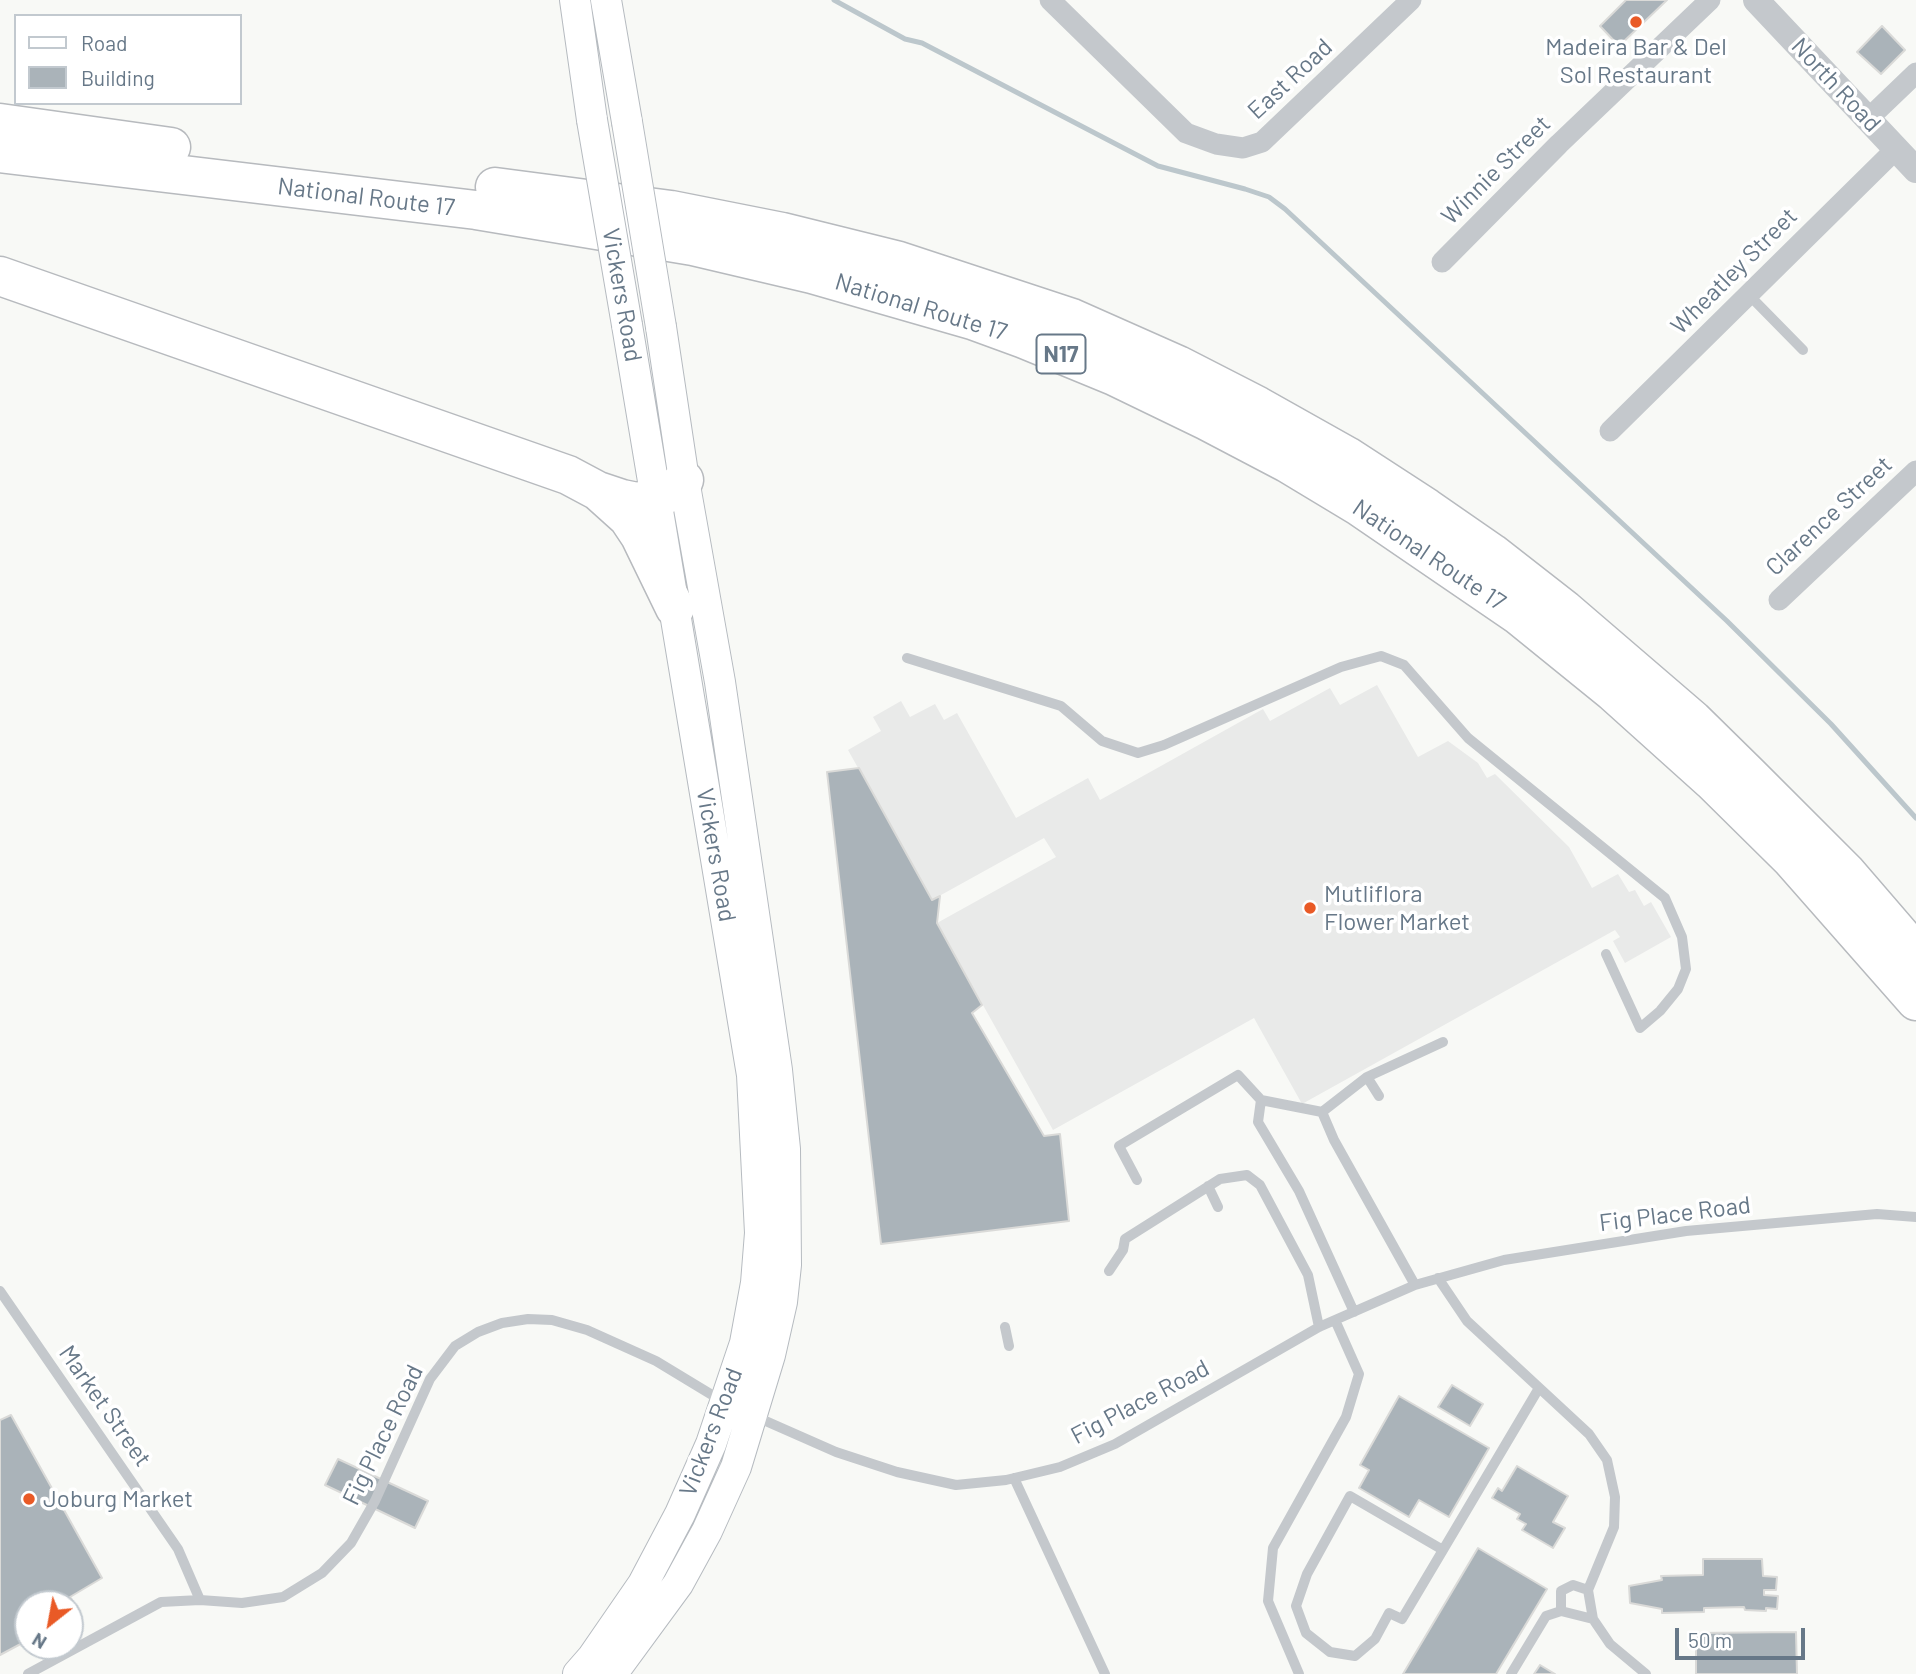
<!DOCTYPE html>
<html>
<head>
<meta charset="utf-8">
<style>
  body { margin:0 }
  #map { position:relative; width:1916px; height:1674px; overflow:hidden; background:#f8f9f6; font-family:Barlow,sans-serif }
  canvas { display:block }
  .legend { position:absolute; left:14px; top:14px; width:228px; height:91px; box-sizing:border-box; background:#fff; border:2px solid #c2c9cf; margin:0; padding:9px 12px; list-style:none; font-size:21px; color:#677888 }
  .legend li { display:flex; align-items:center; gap:14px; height:35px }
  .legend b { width:35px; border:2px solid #c2c9cf }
  .north { position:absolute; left:14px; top:1590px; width:70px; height:70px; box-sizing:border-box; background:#fff; border:2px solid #c2c9cf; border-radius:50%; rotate:211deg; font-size:19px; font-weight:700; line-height:28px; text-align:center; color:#677888 }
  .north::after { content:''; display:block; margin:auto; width:24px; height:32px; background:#e95a26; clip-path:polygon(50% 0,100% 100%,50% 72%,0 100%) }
  .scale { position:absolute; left:1675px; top:1628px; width:130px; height:32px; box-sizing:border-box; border:4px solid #677888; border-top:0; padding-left:9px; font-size:21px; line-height:24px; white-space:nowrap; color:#677888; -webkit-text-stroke:5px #fff; paint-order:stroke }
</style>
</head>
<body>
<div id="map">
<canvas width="1916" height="1674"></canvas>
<ul class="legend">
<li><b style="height:9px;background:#fff"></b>Road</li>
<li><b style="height:19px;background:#aab3b9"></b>Building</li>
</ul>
<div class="north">N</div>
<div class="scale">50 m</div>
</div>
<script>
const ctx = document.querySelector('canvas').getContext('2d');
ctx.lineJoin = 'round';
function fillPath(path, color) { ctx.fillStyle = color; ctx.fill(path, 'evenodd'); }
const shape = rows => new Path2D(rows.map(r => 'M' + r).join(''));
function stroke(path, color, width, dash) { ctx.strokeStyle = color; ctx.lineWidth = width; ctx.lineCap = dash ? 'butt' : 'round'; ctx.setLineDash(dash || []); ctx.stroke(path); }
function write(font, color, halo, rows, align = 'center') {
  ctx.font = font + ' Barlow,sans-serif'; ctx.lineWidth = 7; ctx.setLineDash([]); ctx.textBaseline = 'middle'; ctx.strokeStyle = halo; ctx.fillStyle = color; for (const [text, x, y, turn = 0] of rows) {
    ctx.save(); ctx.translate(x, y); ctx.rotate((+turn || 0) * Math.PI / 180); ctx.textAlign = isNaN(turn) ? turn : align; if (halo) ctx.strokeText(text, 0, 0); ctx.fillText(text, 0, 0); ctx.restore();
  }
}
const built = shape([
  [1377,685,1418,757,1448,741,1478,763,1487,778,1495,774,1569,847,1592,888,1618,874,1629,892,1635,890,1644,906,1651,902,1671,937,1625,963,1613,941,1620,937,1615,930,1302,1104,1254,1018,1053,1130,937,923,1056,857,1044,838,932,900,848,750,881,731,873,717,901,701,910,717,935,704,944,720,957,713,1016,818,1088,778,1100,800,1263,709,1270,721,1330,688,1340,705]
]);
const stream = shape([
  [834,0,905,39,922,43,1158,166,1245,189,1269,197,1285,209,1727,621,1831,724,1916,818]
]);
const building = shape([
  [1626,0,1667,0,1619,46,1600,26,1626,0],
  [1882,26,1905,50,1881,74,1857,52,1882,26],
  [859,768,932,900,940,896,937,923,982,1005,972,1013,1044,1136,1060,1134,1069,1221,881,1244,827,772,859,768],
  [1452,1385,1483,1404,1470,1426,1438,1407,1452,1385],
  [1399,1396,1489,1448,1449,1517,1419,1500,1409,1517,1359,1488,1369,1470,1360,1465,1399,1396],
  [11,1415,102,1578,70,1597,79,1612,70,1617,70,1604,28,1604,28,1640,0,1655,0,1420,11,1415],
  [338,1459,428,1501,415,1528,325,1485,338,1459],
  [1517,1466,1568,1496,1553,1522,1565,1528,1553,1548,1522,1530,1526,1524,1517,1519,1520,1514,1492,1498,1498,1488,1502,1491,1517,1466],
  [1478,1548,1547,1589,1496,1674,1403,1674,1478,1548],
  [1703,1559,1762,1559,1763,1576,1777,1577,1776,1590,1764,1590,1764,1595,1778,1596,1777,1609,1766,1608,1766,1611,1745,1610,1744,1607,1704,1608,1704,1612,1662,1613,1662,1609,1630,1603,1629,1586,1662,1580,1661,1576,1703,1575,1703,1559],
  [1796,1632,1797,1674,1696,1674,1696,1633,1796,1632],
  [1540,1665,1555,1674,1534,1674,1540,1665]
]);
const service = shape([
  [1748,294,1803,350],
  [907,658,1061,706,1102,741,1138,753,1164,745,1341,667,1381,656,1404,665,1468,738,1665,898,1682,937,1686,969,1678,989,1660,1011,1640,1028,1606,954],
  [1367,1077,1379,1096],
  [1261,1100,1258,1122,1299,1191,1354,1312],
  [1322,1112,1334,1140,1415,1285],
  [1322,1112,1367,1077,1443,1042],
  [1137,1180,1119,1146,1238,1075,1261,1100,1322,1112],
  [1208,1186,1218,1207],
  [1109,1271,1123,1250,1125,1239,1220,1179,1247,1175,1260,1185,1308,1275,1319,1327],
  [1438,1278,1467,1321,1589,1434,1607,1460,1615,1497,1614,1527,1588,1590,1593,1619,1610,1644,1646,1674],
  [0,1291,178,1549,200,1600],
  [1005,1327,1009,1346],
  [752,1415,836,1452,897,1472,956,1485,1006,1480,1060,1467,1115,1444,1319,1327,1415,1285,1504,1260,1686,1231,1877,1214,1916,1217],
  [1014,1478,1105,1674],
  [1443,1550,1350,1496,1307,1574,1296,1606,1306,1633,1330,1652,1355,1656,1375,1639,1389,1613,1402,1619,1443,1550,1539,1388],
  [1561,1611,1561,1591,1573,1585,1588,1590],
  [28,1674,161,1602,200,1600,242,1603,283,1597,322,1573,351,1543,375,1501,430,1379,455,1346,478,1332,502,1323,528,1319,552,1320,587,1330,656,1361,722,1401],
  [1299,1674,1268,1601,1273,1548,1346,1417,1359,1374,1335,1320],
  [1511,1674,1546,1616,1561,1611,1593,1619]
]);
const minor = shape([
  [1050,0,1186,133,1216,144,1243,148,1262,142,1411,0],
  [1868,119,1916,73],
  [1442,262,1559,144,1710,0],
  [1610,431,1896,149],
  [1779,600,1916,471]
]);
const tertiary = shape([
  [1756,0,1916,170]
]);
const secondary = shape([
  [575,0,592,120],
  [606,0,627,122],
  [578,1674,592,1658,643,1584,680,1514,711,1444,745,1343,756,1283,760,1233,752,1075,627,325],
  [612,1674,678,1584,707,1531,736,1467,770,1355,782,1302,786,1265,785,1149,777,1070,720,682,684,480,661,327]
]);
const motorway = shape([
  [0,123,171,147],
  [0,153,476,210,693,246,812,274,972,320,1024,339,1114,376,1207,421,1287,463,1360,507,1518,615,1613,692,1712,781,1791,859,1916,1001],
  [495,187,671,210,782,232,899,261,1072,318,1178,365,1258,406,1347,456,1427,508,1492,553,1565,610,1693,720,1749,775,1846,872,1916,953],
  [0,276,568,475,598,491,622,499,637,502,655,498,669,493,684,480],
  [598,491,628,518,640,536,675,608]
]);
const secondaryBridge = shape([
  [592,120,627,325],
  [627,122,661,327]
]);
const markers = [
  [1636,22,7,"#e95a26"],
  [1310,908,7,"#e95a26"],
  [29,1499,7,"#e95a26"]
];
const shields = [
  [1061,354,49]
];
const shieldNames = [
  ["N17",1061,354]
];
const poiNames = [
  ["Madeira Bar & Del",1636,47,"center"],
  ["Sol Restaurant",1636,75,"center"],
  ["Mutliflora",1324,894],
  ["Flower Market",1324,922],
  ["Joburg Market",43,1499]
];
const streetNames = [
  ["East Road",1290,79,-43],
  ["North Road",1836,85,47],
  ["Winnie Street",1496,170,-45],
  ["National Route 17",366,197,7],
  ["Wheatley Street",1734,271,-45],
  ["Vickers Road",622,295,80],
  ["National Route 17",921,307,17],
  ["Clarence Street",1829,516,-43],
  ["National Route 17",1429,555,34],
  ["Vickers Road",716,855,80],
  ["Fig Place Road",1675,1214,-7],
  ["Fig Place Road",1140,1402,-28],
  ["Market Street",105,1406,55],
  ["Vickers Road",711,1432,-69],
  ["Fig Place Road",383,1435,-64]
];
fillPath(built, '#e9eae9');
stroke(stream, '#bcc7cc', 5);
fillPath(building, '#aab3b9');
stroke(building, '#dadad8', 2);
stroke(secondary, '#b6bbc0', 32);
stroke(motorway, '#b7babe', 41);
stroke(service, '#c4c8cc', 10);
stroke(minor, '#c4c8cc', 21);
stroke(tertiary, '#c4c8cc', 26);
stroke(secondary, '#fff', 30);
stroke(motorway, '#fff', 38);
stroke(secondaryBridge, '#b6bbc0', 32, []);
stroke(secondaryBridge, '#fff', 30);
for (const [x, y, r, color] of markers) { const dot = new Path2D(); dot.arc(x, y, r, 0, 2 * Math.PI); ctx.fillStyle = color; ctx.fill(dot); stroke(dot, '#fff', 2.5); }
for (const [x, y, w] of shields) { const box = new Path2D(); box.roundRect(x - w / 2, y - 19.5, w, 39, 5); ctx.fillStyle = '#fff'; ctx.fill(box); stroke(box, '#677888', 2); }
write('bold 23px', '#677888', null, shieldNames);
write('24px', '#677888', '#fff', poiNames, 'left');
write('24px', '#677888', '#fff', streetNames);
</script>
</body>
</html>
